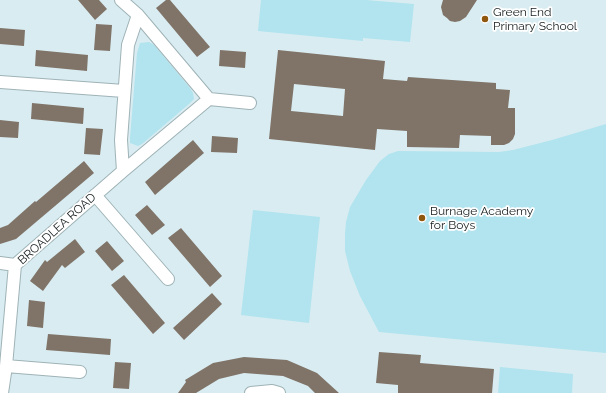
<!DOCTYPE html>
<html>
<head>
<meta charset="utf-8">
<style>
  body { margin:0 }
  canvas { display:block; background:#d8ecf1 }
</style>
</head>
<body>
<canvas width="606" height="393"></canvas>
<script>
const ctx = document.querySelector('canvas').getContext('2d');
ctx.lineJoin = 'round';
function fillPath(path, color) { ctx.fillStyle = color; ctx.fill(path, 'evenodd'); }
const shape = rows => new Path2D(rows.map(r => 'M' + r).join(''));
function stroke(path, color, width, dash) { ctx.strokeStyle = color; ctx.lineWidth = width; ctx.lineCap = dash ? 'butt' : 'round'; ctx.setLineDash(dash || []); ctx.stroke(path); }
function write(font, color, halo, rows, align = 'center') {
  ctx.font = font + ' Raleway,sans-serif'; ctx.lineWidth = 3.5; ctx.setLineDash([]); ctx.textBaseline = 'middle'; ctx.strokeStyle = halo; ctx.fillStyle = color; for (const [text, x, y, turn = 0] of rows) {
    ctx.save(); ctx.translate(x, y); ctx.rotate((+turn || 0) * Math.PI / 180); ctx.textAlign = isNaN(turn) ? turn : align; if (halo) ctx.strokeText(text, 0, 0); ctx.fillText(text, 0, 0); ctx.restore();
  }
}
const green = shape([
  [261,0,366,0,414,4,410,42,363,38,363,41,258,31],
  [149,42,154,45,190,88,193,93,194,99,189,104,142,144,138,146,130,143,130,138,137,53,140,43],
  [606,124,606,353,379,332,360,296,350,271,345,251,345,234,346,222,350,207,366,180,380,161,389,154,398,151,499,152,513,150,552,140],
  [253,210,320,217,309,323,241,315],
  [500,367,573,374,572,393,498,393]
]);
const building = shape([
  [78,0,99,0,107,9,95,20],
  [166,0,170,0,210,47,197,57,156,8],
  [443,0,477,0,466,17,460,21,455,22,450,21,447,18,443,15,441,7],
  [96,24,112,25,110,51,94,50],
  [0,28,25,30,24,46,0,44],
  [36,50,88,55,87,71,35,66],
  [220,50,246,52,245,68,219,66],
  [278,50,385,61,383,79,407,81,408,77,496,83,496,89,510,90,508,108,515,108,515,134,513,139,509,143,504,145,491,145,491,136,460,135,459,148,407,147,407,131,377,129,375,150,269,139],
  [294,84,345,89,343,116,291,111],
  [32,103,84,108,83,124,31,119],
  [0,120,19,122,18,138,0,137],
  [86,128,103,129,100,155,84,154],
  [212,136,238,138,237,153,211,152],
  [193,140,204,153,155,195,145,182],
  [84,161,94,173,16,239,0,244,0,228,8,225,35,201,36,202],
  [147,205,165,225,152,235,135,215],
  [181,228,222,276,210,287,168,238],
  [75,239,85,252,65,268,62,265,43,291,30,281,45,260,47,262],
  [107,241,124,261,112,271,95,251],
  [124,275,165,323,153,334,111,285],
  [212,293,222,304,184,340,173,328],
  [29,300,45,302,43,328,27,326],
  [48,334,111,339,110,355,46,350],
  [379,352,421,355,420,363,494,369,492,393,398,393,398,385,376,383],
  [244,357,287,360,317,373,339,393,315,393,308,386,283,376,244,373,219,379,196,393,178,393,186,382,185,380,213,363],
  [115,362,131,363,129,389,113,388]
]);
const street = shape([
  [0,82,124,91],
  [209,99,250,103],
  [123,171,121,140,128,45,138,15],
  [95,195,168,279],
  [0,263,15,265],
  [6,366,80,372],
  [2,393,6,366,15,265,123,171,209,99,138,15,121,0],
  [251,393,272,391,279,393]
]);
const markers = [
  [485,19,4,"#8f570e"],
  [422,218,4,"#8f570e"]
];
const poiNames = [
  ["Green End",493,12],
  ["Primary School",493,26],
  ["Burnage Academy",430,211],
  ["for Boys",430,225]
];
const streetNames = [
  ["BROADLEA ROAD",57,229,-42]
];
fillPath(green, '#b1e4ef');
fillPath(building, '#807469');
stroke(street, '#9fb3b7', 14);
stroke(street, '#fff', 12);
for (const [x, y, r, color] of markers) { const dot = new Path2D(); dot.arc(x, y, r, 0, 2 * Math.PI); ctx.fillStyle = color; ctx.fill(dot); stroke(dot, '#fff', 1.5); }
write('12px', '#151c1e', '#fff', poiNames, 'left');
write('12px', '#151c1e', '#fff', streetNames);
</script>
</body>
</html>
